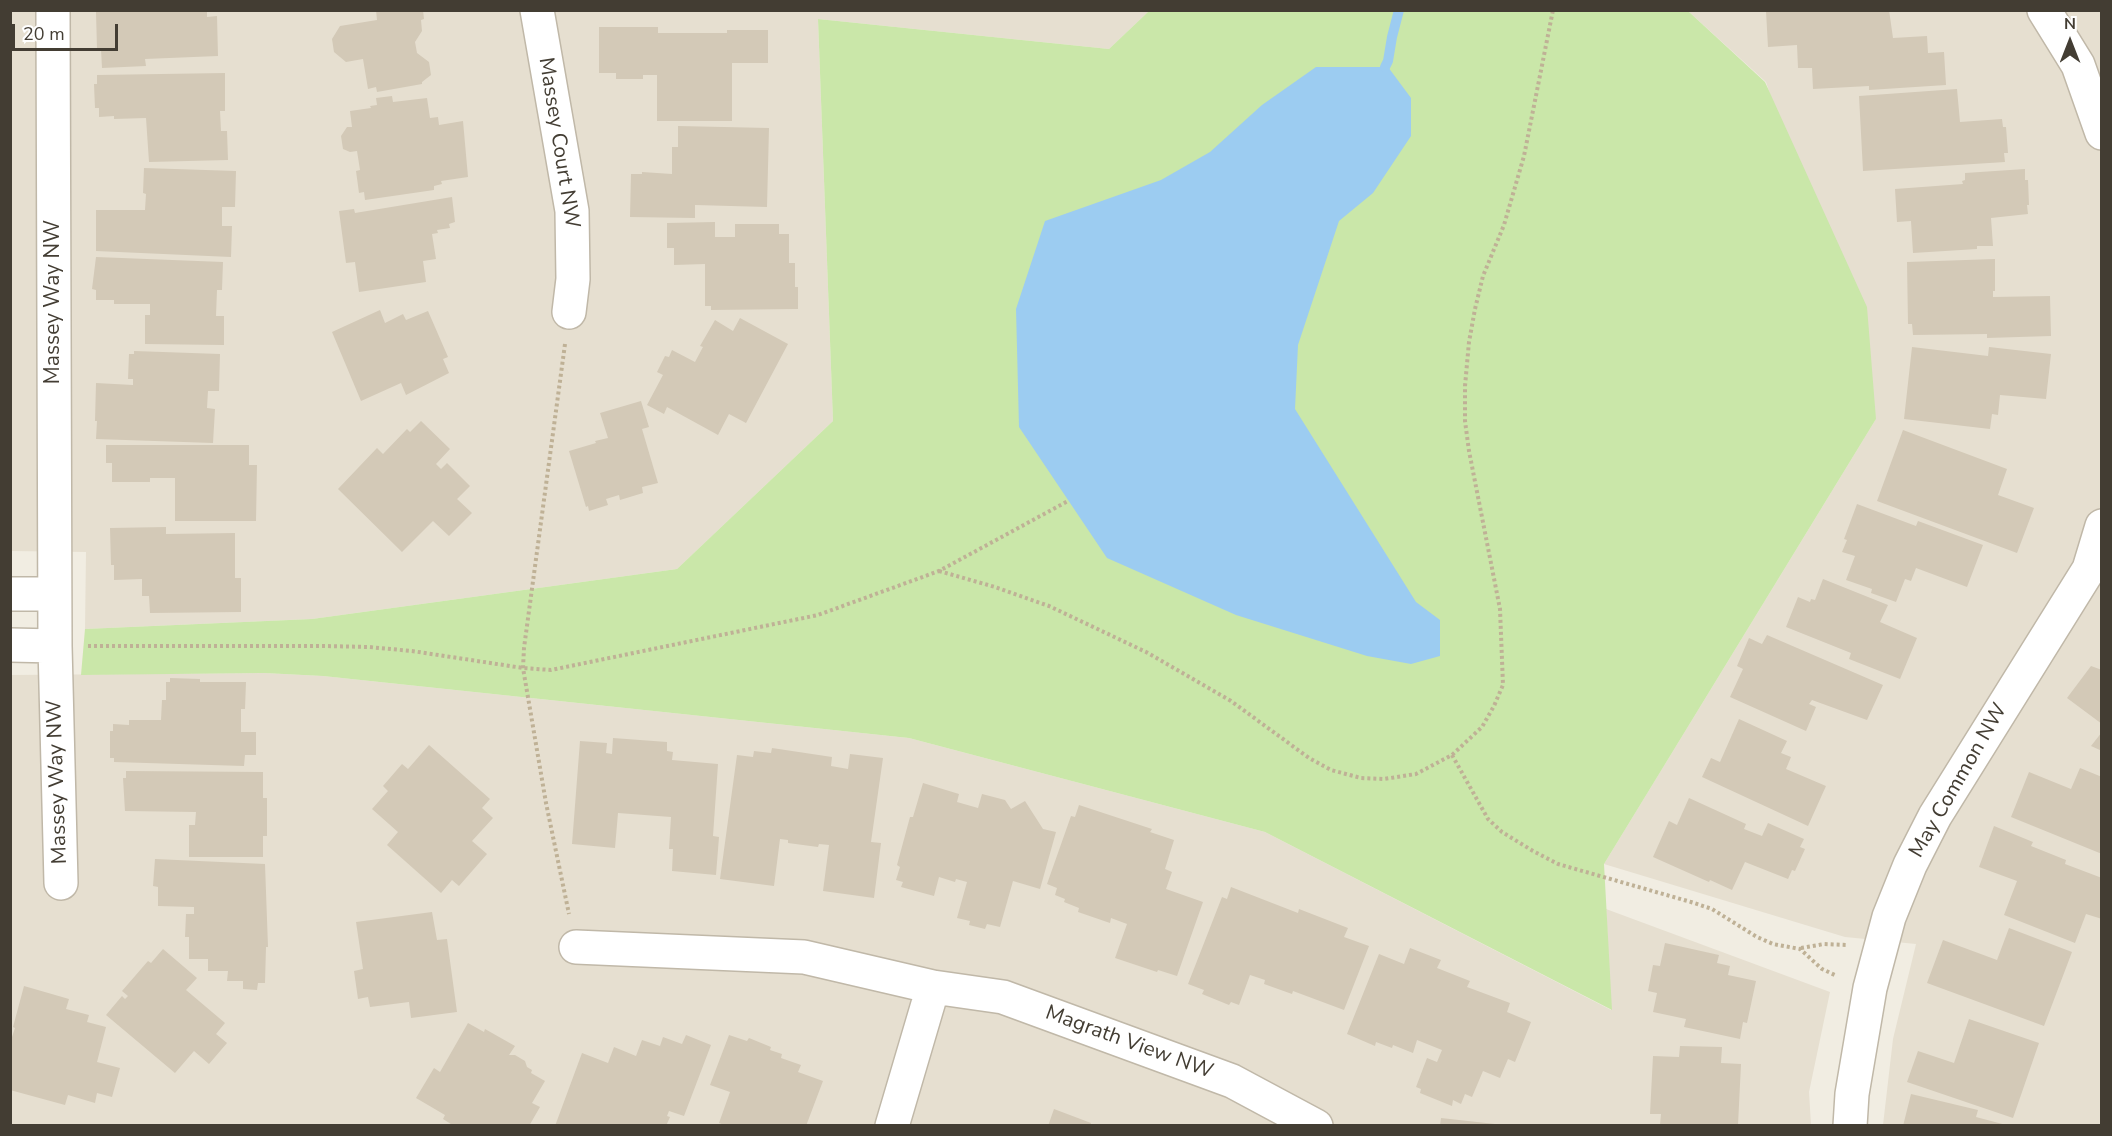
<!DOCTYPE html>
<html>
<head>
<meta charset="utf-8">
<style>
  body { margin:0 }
  #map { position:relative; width:2112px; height:1136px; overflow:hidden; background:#f1ede2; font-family:"Nunito Sans",sans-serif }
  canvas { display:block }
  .frame { position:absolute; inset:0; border:12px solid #433d33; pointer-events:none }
  .north { position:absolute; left:2040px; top:12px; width:60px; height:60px; -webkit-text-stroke:4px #fff; paint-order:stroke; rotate:0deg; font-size:16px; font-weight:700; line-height:24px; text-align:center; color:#433d33 }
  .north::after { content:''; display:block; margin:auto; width:21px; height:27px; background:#433d33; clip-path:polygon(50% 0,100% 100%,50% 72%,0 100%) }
  .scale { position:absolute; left:12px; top:24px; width:106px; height:27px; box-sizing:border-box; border:3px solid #433d33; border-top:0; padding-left:8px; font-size:18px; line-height:21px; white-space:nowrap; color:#433d33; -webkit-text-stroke:4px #fff; paint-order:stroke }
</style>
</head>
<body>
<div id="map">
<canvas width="2112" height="1136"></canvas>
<div class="frame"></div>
<div class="north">N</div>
<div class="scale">20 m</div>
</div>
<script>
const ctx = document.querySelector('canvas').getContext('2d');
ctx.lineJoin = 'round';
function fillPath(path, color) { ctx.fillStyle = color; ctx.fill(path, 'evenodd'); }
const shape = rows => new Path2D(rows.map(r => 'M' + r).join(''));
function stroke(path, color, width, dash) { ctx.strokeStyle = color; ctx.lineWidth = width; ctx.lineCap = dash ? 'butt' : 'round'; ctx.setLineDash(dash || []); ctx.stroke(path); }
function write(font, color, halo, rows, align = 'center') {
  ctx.font = font + ' "Nunito Sans",sans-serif'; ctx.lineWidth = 4.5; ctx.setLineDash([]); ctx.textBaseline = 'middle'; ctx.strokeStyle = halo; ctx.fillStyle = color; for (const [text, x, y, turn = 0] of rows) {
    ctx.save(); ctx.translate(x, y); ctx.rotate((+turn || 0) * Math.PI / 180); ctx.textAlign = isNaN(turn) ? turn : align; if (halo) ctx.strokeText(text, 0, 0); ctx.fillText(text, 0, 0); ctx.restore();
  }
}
const residential = shape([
  [11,11,1149,11,1109,49,818,19,833,421,677,569,312,619,85,629,86,552,11,551],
  [1688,11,2101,11,2101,1125,1883,1125,1893,1039,1916,944,1845,937,1604,864,1876,419,1766,82],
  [264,673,323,676,909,738,1265,832,1611,1010,1606,909,1830,992,1809,1092,1811,1125,11,1125,10,675]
]);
const green = shape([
  [1149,11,1688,11,1765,82,1867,307,1876,419,1604,864,1612,1010,1265,832,909,738,323,676,264,673,81,675,85,629,312,619,677,569,833,421,818,19,1109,49]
]);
const water = shape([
  [1316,67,1388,67,1411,98,1411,136,1373,193,1339,221,1298,345,1295,409,1416,602,1440,620,1440,656,1411,664,1367,656,1236,615,1107,558,1019,427,1016,309,1045,221,1161,180,1210,152,1262,105]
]);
const stream = shape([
  [1385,67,1388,61,1392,37,1399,10]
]);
const building = shape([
  [133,10,207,10,207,17,217,16,218,56,145,59,146,66,102,68,101,49,97,49,96,12],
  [376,10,423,10,424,19,421,20,422,31,415,42,417,53,429,62,431,75,422,82,422,84,377,92,376,87,368,89,363,59,346,62,334,52,332,39,340,26,377,20],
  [1889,10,1893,38,1927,36,1928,53,1944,52,1946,85,1869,90,1869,86,1813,89,1812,68,1798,68,1797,45,1768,47,1766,11],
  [599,27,658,27,658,33,727,33,727,30,768,30,768,63,732,63,732,121,657,121,657,75,643,75,643,79,616,79,616,73,599,73],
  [225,73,225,111,220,111,221,131,227,131,228,160,149,162,146,118,114,119,114,116,99,117,99,108,95,108,94,84,97,84,97,75],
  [1957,89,1960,122,2002,119,2003,127,2006,127,2008,153,2004,153,2005,162,1863,171,1859,96],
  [392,96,393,102,427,98,430,118,438,117,439,125,463,121,468,177,441,181,442,184,434,186,434,190,365,200,364,192,359,193,356,171,360,170,357,151,350,152,343,149,341,136,347,127,352,127,350,111,371,108,370,106,377,105,376,98],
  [678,126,769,128,767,207,695,205,695,218,630,217,631,174,642,174,642,172,672,174,672,147,678,147],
  [144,168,236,171,235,207,222,207,222,226,232,226,231,257,96,251,96,210,145,210,146,194,143,193],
  [2025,169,2025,180,2028,180,2029,205,2027,205,2028,214,1991,218,1993,246,1977,246,1977,249,1913,253,1911,221,1897,222,1895,189,1963,184,1962,181,1965,180,1965,173],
  [452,197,455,222,449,224,450,228,437,230,438,233,432,234,436,259,423,261,426,282,359,292,355,262,346,263,339,211,354,209,355,213],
  [715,222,715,237,735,237,735,224,779,224,779,234,789,234,789,263,795,263,795,287,798,287,798,309,711,310,711,306,705,306,705,264,674,265,674,248,667,248,667,223],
  [96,257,223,262,222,290,217,290,216,316,224,316,224,345,145,344,145,315,150,315,150,304,114,304,114,300,96,300,96,290,92,289],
  [1995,259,1995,291,1993,291,1993,297,2050,296,2051,336,1987,338,1987,334,1913,335,1912,324,1908,324,1907,262],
  [380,310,385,323,403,314,406,320,428,311,448,357,443,359,449,373,406,395,401,383,361,401,332,332],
  [740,318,788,344,746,423,729,414,718,435,667,407,664,414,647,405,663,375,657,372,665,356,669,357,672,350,695,362,703,347,700,346,715,320,733,331],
  [1912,347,1988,356,1989,347,2051,354,2046,399,2000,395,1998,415,1992,414,1990,429,1904,419],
  [134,351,220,354,219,391,208,391,207,408,215,409,213,443,96,439,97,421,95,421,96,383,133,385,133,379,128,379,129,354,134,354],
  [641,401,649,427,642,429,658,483,642,487,643,493,620,500,619,495,606,499,608,505,589,511,588,506,586,507,569,451,596,443,595,441,608,438,600,413],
  [421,421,450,449,436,464,441,469,447,463,470,486,457,499,472,513,449,536,433,521,402,552,338,489,377,448,383,454,407,429,410,432],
  [1903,430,2007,469,1998,495,2034,508,2017,553,1877,501],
  [106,445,249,445,249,465,257,465,256,521,175,521,175,478,150,478,150,482,112,482,112,463,106,463],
  [1857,504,1916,526,1918,521,1983,545,1967,587,1916,568,1911,581,1905,579,1896,602,1871,593,1872,589,1846,580,1855,556,1842,552,1847,540,1844,539],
  [166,527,166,534,235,533,235,578,241,578,241,612,150,613,149,596,142,596,142,579,114,580,114,565,111,565,110,528],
  [1823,579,1888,605,1880,622,1917,638,1900,679,1849,659,1851,653,1786,627,1798,597,1810,602,1811,599,1815,600],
  [1767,635,1883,685,1867,720,1812,700,1809,704,1816,707,1806,731,1730,697,1743,669,1737,666,1749,638,1762,644],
  [2091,666,2102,670,2102,724,2067,698],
  [170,678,200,679,200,682,246,682,245,709,241,709,241,732,256,732,256,755,245,755,244,766,114,762,114,758,110,758,110,731,113,731,113,724,129,725,129,720,161,720,162,700,166,700,166,682,170,682],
  [1739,719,1787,741,1781,753,1791,757,1786,769,1826,786,1808,826,1702,777,1711,758,1720,762],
  [2102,732,2102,751,2091,746],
  [613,738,667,742,667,751,673,752,672,760,718,764,713,836,719,837,716,875,672,871,673,849,669,849,671,817,618,813,615,848,572,844,580,741,607,743,606,753,612,754],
  [429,745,490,799,482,808,493,818,472,841,487,854,459,886,452,880,441,893,387,845,398,832,372,809,388,791,383,786,402,764,408,769],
  [772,748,832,757,831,766,848,769,850,754,883,758,871,842,881,843,874,898,823,891,829,845,819,844,818,847,788,843,788,840,780,839,774,886,720,879,737,755,753,757,754,751,771,753],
  [2080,768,2102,777,2102,854,2011,817,2029,772,2071,789],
  [126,771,263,772,263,798,267,798,267,836,263,836,263,857,189,857,189,825,195,825,196,812,125,811,123,778,126,778],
  [923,783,959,794,957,802,978,808,982,794,1005,800,1011,809,1025,801,1043,829,1056,832,1040,889,1013,881,1000,927,987,924,985,929,969,925,970,921,957,918,967,882,956,879,955,882,939,877,934,896,901,887,903,882,896,880,900,867,897,865,910,817,913,817],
  [1689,798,1746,824,1744,829,1762,836,1768,823,1804,839,1800,847,1805,849,1795,871,1792,870,1788,879,1745,862,1732,890,1710,880,1709,882,1653,857,1669,821,1677,825],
  [1079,805,1152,829,1150,832,1174,840,1165,869,1172,872,1166,889,1203,902,1177,976,1158,970,1157,972,1115,958,1127,924,1111,918,1110,923,1078,912,1079,908,1064,902,1065,899,1055,895,1057,888,1047,884,1071,816,1075,817],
  [1994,826,2033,842,2031,846,2066,860,2065,864,2102,878,2102,919,2086,914,2075,943,2004,915,2017,881,1979,867],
  [155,859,265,864,268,947,266,947,265,983,258,983,257,990,243,989,243,981,227,981,228,971,208,971,208,959,189,959,189,937,185,937,186,914,194,914,194,907,158,906,158,887,153,886],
  [1231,887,1298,913,1299,909,1348,928,1344,937,1369,946,1344,1010,1293,991,1292,994,1264,984,1265,980,1250,975,1239,1005,1231,1002,1229,1005,1202,994,1204,990,1188,984,1222,897,1227,899],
  [432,912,437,940,447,939,457,1012,411,1018,409,1002,370,1007,368,997,358,999,354,971,363,969,356,922],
  [2009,928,2072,952,2044,1026,1927,983,1943,940,1997,960],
  [1665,943,1719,955,1717,963,1730,966,1728,975,1756,981,1747,1023,1743,1022,1740,1039,1684,1027,1686,1019,1653,1012,1657,993,1648,991,1653,965,1660,966],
  [1410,948,1441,960,1437,968,1470,981,1467,987,1510,1003,1507,1012,1531,1022,1515,1062,1508,1059,1500,1078,1483,1071,1472,1097,1465,1094,1461,1104,1453,1100,1452,1106,1420,1093,1421,1089,1416,1087,1427,1058,1437,1062,1442,1050,1417,1040,1413,1053,1393,1045,1392,1048,1376,1042,1375,1046,1347,1034,1379,954,1404,964],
  [163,949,197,978,186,990,225,1023,216,1034,227,1043,209,1064,194,1051,175,1073,106,1015,122,996,125,999,128,996,122,991,148,961,151,963],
  [24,986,69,999,66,1009,89,1015,87,1022,106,1027,97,1062,120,1068,112,1097,97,1093,95,1103,68,1095,65,1105,10,1090,10,1043,15,1028,13,1027],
  [1969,1019,2039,1043,2013,1118,1907,1082,1918,1051,1954,1063],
  [468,1023,484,1032,485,1029,515,1046,509,1055,515,1055,525,1061,527,1067,532,1070,531,1073,545,1081,532,1103,540,1107,529,1126,454,1126,443,1119,445,1115,416,1098,434,1068,440,1072],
  [686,1035,711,1045,684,1116,669,1111,667,1116,670,1117,666,1126,555,1126,582,1053,608,1063,614,1047,636,1056,642,1040,660,1046,663,1037,682,1044],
  [729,1035,747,1041,749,1038,771,1047,770,1050,782,1054,781,1058,801,1065,798,1072,823,1081,806,1126,727,1126,719,1123,730,1092,710,1085],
  [1680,1046,1722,1047,1721,1063,1741,1064,1738,1125,1660,1125,1661,1114,1650,1114,1653,1056,1679,1057],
  [1911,1094,1978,1110,1976,1117,2010,1126,1903,1126],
  [1054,1109,1091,1123,1090,1126,1048,1126],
  [1441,1118,1495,1124,1495,1126,1440,1126]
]);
const path = shape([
  [565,344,524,648,523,668,546,803,569,914],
  [939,571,995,587,1049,606,1146,652,1231,701,1309,758,1331,770,1361,778,1384,779,1416,774,1452,755,1482,727,1494,706,1503,685,1500,609,1469,451,1465,421,1465,386,1469,342,1475,309,1483,276,1504,225,1524,156,1553,10],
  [88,646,325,646,369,647,412,651,523,668,551,670,818,615,939,571,1068,501],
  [1452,755,1488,819,1502,832,1533,851,1558,864,1691,902,1712,909,1757,937,1773,944,1800,949,1822,969,1837,976],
  [1801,948,1824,944,1847,945]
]);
const street = shape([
  [53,10,55,646,61,883],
  [537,10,572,211,573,279,569,312],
  [2044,10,2078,65,2102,133],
  [10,594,54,594],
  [10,645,55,646],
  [576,947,804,957,933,987,1003,997,1232,1081,1316,1126],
  [892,1126,933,987],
  [1850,1126,1852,1094,1870,988,1889,917,1910,865,1935,816,2089,569,2102,526]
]);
const streetNames = [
  ["Massey Court NW",558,143,81],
  ["Massey Way NW",54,302,-90],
  ["May Common NW",1959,781,-60],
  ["Massey Way NW",58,782,-92],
  ["Magrath View NW",1129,1043,20]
];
fillPath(residential, '#e6dfd0');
fillPath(green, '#cae7a9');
fillPath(water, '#9cccf1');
stroke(stream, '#9cccf1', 10);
fillPath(building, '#d3c9b7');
stroke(street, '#c0b8a8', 36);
stroke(path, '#bfb196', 4, [3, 3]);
stroke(street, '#fff', 33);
write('21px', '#433d33', '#fff', streetNames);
</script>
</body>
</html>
